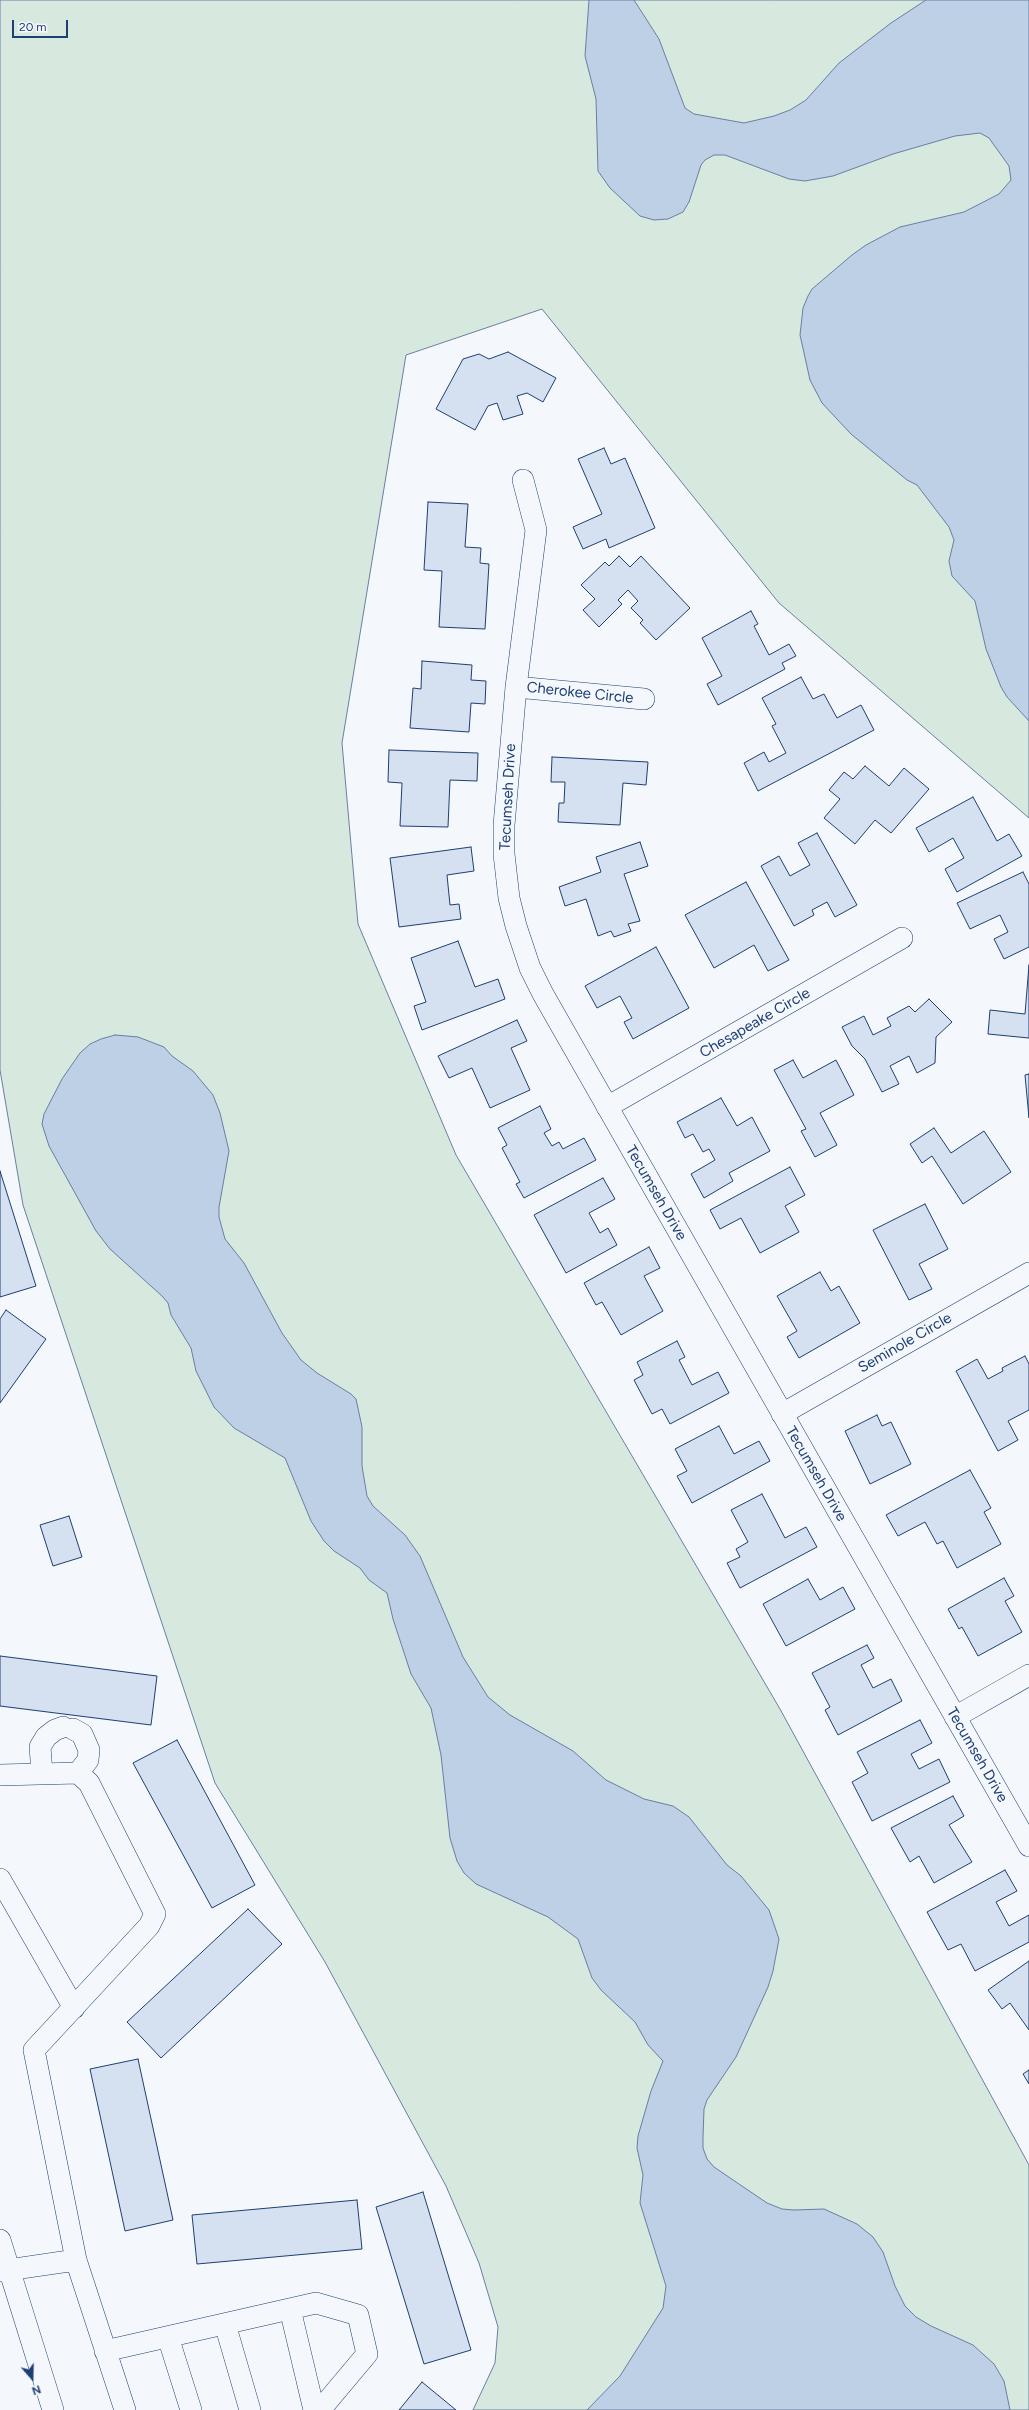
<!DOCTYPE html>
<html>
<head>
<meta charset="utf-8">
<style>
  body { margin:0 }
  #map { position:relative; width:1029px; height:2410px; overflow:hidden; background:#f4f7fb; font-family:Figtree,sans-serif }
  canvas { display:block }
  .north { position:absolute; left:12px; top:2358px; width:40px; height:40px; -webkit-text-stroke:3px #f4f7fb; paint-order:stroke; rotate:160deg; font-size:11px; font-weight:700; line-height:16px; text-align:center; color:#1d3f73 }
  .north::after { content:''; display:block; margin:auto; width:14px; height:18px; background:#1d3f73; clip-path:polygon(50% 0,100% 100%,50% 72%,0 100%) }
  .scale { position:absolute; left:12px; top:20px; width:56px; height:18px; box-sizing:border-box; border:2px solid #1d3f73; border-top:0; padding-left:5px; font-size:12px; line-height:14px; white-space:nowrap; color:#1d3f73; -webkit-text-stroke:3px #f4f7fb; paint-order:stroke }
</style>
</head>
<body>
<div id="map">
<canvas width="1029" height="2410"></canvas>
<div class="north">N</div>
<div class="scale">20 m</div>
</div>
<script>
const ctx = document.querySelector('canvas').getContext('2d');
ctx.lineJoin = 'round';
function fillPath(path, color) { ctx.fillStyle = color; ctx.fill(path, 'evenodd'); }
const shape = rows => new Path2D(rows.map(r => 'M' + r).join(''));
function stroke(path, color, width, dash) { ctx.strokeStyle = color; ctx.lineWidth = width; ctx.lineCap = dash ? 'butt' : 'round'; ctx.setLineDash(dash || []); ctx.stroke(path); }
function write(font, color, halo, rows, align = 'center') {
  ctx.font = font + ' Figtree,sans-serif'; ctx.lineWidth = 3; ctx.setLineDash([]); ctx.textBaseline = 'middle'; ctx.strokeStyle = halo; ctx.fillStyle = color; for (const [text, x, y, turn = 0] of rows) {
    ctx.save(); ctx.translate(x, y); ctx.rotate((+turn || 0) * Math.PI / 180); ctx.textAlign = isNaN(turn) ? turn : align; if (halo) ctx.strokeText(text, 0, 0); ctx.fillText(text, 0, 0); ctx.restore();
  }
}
const green = shape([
  [0,0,1029,0,1029,818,779,603,542,309,406,355,342,743,358,924,456,1155,780,1709,1029,2165,1029,2410,473,2410,495,2363,498,2327,479,2263,446,2186,325,1962,215,1783,23,1205,0,1070,0,0]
]);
const water = shape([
  [589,0,634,0,659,39,685,108,694,114,744,123,774,116,790,110,806,100,839,63,891,23,926,0,1029,0,1029,721,1007,697,1001,687,986,649,975,601,952,576,949,561,954,540,949,527,917,485,907,480,851,434,822,403,810,380,800,335,803,308,808,296,812,289,852,255,866,245,900,227,964,212,999,194,1011,180,1009,166,989,138,980,133,955,136,893,154,833,176,805,181,789,179,725,155,714,155,705,160,701,165,689,202,683,212,668,219,654,220,640,216,610,188,598,171,596,99,585,56,589,0],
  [115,1035,138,1037,164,1047,172,1056,193,1071,213,1095,220,1113,229,1151,219,1207,219,1217,225,1239,244,1263,282,1333,301,1360,317,1373,351,1394,356,1399,362,1427,362,1466,367,1496,373,1506,405,1535,420,1556,463,1657,488,1697,510,1715,573,1751,606,1780,644,1799,673,1806,689,1817,727,1865,741,1876,769,1910,779,1939,773,1971,768,1987,736,2057,707,2100,704,2109,703,2137,703,2148,707,2159,714,2167,767,2203,782,2209,794,2210,824,2209,857,2224,873,2237,883,2252,895,2286,905,2306,916,2317,931,2326,973,2345,994,2364,1004,2381,1010,2410,587,2410,620,2376,663,2308,666,2286,640,2203,643,2175,637,2148,638,2136,651,2091,663,2061,648,2045,635,2022,601,1990,592,1978,578,1939,548,1917,476,1884,464,1873,457,1861,450,1838,441,1755,431,1708,411,1674,393,1619,387,1593,369,1580,360,1568,334,1551,324,1541,311,1521,285,1458,234,1428,214,1407,196,1371,191,1348,171,1315,168,1303,162,1296,110,1249,96,1231,49,1146,42,1124,44,1114,62,1079,80,1053,90,1044,101,1039,115,1035]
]);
const building = shape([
  [508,352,556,378,543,402,527,393,517,396,523,414,503,420,497,403,488,406,475,430,436,409,463,359,479,354,489,359,508,352],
  [604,448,611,464,625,458,655,528,609,548,606,539,583,549,573,527,602,514,578,459,604,448],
  [428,502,468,504,465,547,481,548,480,563,489,564,485,629,439,627,442,571,424,570,428,502],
  [619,556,630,567,641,556,690,608,656,640,640,623,643,620,631,608,638,601,628,590,618,600,622,604,599,627,583,610,595,599,581,585,605,562,609,566,619,556],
  [751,611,758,624,754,626,769,655,789,644,796,656,782,663,785,669,718,705,707,684,722,676,702,638,751,611],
  [422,661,472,665,471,680,486,681,485,704,471,703,469,732,410,728,413,688,421,689,422,661],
  [801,677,813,699,824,694,837,718,861,705,874,730,758,791,744,763,764,752,769,762,786,753,772,726,776,724,762,698,801,677],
  [389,750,478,753,477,781,450,780,448,827,400,826,402,783,388,782,389,750],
  [552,757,648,762,646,785,623,783,620,825,558,822,559,803,564,803,565,782,551,782,552,757],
  [865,766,889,786,904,768,929,789,891,833,875,820,855,844,824,818,840,799,829,790,844,772,853,779,865,766],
  [973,797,997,841,1009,834,1022,856,957,892,945,869,964,858,953,838,929,852,916,828,973,797],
  [817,833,857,905,835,917,827,902,812,910,814,915,794,926,761,866,779,856,790,876,810,865,798,843,817,833],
  [640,842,648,866,624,874,640,921,628,924,631,931,614,937,611,931,598,936,586,899,565,906,559,887,601,872,596,857,640,842],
  [471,847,474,871,447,875,450,905,459,904,461,919,399,927,390,858,471,847],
  [1023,872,1029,884,1029,947,1004,959,994,939,1008,932,1000,915,970,929,957,903,1023,872],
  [746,882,789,960,768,971,754,945,714,968,685,915,746,882],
  [458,941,475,987,498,979,505,999,422,1030,414,1006,426,1002,411,958,458,941],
  [656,947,689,1008,633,1039,624,1022,632,1018,620,996,597,1008,585,986,656,947],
  [1029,965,1029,1038,988,1034,990,1010,1025,1014,1029,965],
  [929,999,952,1022,936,1037,935,1063,917,1073,909,1056,890,1066,899,1084,882,1092,865,1059,852,1046,842,1027,864,1016,873,1035,891,1026,887,1018,909,1006,915,1012,929,999],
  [517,1020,527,1041,511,1048,530,1090,490,1108,472,1068,449,1078,438,1056,517,1020],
  [793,1060,803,1078,836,1060,854,1095,820,1113,837,1145,815,1157,801,1131,806,1129,774,1070,793,1060],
  [1029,1074,1029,1118,1025,1075,1029,1074],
  [721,1098,737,1126,752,1117,770,1151,729,1173,733,1181,704,1198,691,1174,715,1160,709,1149,703,1152,693,1134,685,1138,677,1122,721,1098],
  [540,1106,551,1129,544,1133,552,1146,559,1142,563,1149,584,1138,596,1160,524,1198,516,1184,520,1182,502,1148,507,1145,498,1128,540,1106],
  [934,1128,951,1153,984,1131,1011,1172,963,1204,932,1156,922,1163,910,1144,934,1128],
  [790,1167,805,1195,785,1206,799,1232,760,1253,741,1218,720,1229,710,1210,790,1167],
  [0,1171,36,1286,0,1297,0,1171],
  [603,1178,615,1199,589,1213,600,1233,608,1228,617,1245,566,1273,534,1215,603,1178],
  [925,1204,948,1249,919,1264,932,1289,909,1300,873,1230,925,1204],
  [649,1247,660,1268,644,1276,663,1311,621,1335,602,1302,596,1305,584,1283,649,1247],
  [820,1272,831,1291,839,1286,860,1323,799,1358,787,1337,797,1331,777,1296,820,1272],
  [6,1310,46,1339,0,1403,0,1319,6,1310],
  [677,1341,685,1357,679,1360,692,1385,718,1372,729,1393,670,1424,662,1409,652,1414,634,1380,643,1375,637,1362,677,1341],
  [1025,1356,1029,1364,1029,1410,1008,1421,1018,1440,998,1451,956,1371,977,1359,988,1379,1003,1371,1002,1368,1025,1356],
  [877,1415,882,1426,891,1422,911,1464,870,1484,845,1431,877,1415],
  [719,1426,734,1454,759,1441,770,1461,692,1503,677,1476,687,1471,675,1449,719,1426],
  [970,1470,991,1508,984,1512,1001,1544,957,1568,943,1541,937,1544,925,1522,898,1536,886,1515,970,1470],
  [762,1494,785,1538,806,1527,817,1547,740,1588,727,1563,740,1557,736,1549,748,1542,731,1510,762,1494],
  [69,1516,82,1557,53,1566,40,1525,69,1516],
  [1004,1578,1014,1596,1005,1601,1022,1632,978,1656,962,1627,959,1629,948,1609,1004,1578],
  [808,1579,820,1600,843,1587,855,1609,786,1646,763,1604,808,1579],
  [867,1645,874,1658,861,1665,873,1688,891,1679,902,1701,838,1735,825,1710,830,1707,812,1673,867,1645],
  [0,1656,157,1676,151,1725,0,1706,0,1656],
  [920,1720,932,1743,911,1754,919,1769,939,1759,950,1782,872,1821,852,1782,868,1773,857,1752,920,1720],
  [177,1740,255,1885,212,1908,133,1763,177,1740],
  [953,1796,964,1816,949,1825,972,1862,934,1883,919,1856,910,1862,891,1828,953,1796],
  [1005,1870,1017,1891,996,1902,1009,1926,1029,1915,1029,1942,975,1971,961,1944,948,1950,927,1912,1005,1870],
  [248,1909,282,1944,161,2058,127,2022,248,1909],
  [1029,1961,1029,2030,1010,2003,1002,2009,988,1990,1029,1961],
  [138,2059,173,2220,125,2231,90,2069,138,2059],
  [1029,2070,1029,2084,1023,2074,1029,2070],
  [423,2192,471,2350,424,2364,376,2207,423,2192],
  [357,2200,362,2249,197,2264,192,2215,357,2200],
  [422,2382,456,2410,399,2410,422,2382]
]);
const minor = shape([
  [523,480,536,530,516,687,504,825,504,854,509,898,516,926,530,968,543,994,1029,1846],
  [516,687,644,699],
  [607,1107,902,938],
  [782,1414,1029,1273],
  [955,1717,1029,1675],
  [73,1729,82,1734,89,1750,88,1760,78,1773],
  [42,1773,40,1747,46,1737,55,1730,63,1727],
  [0,1775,78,1773,89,1783,155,1914,149,1926,34,2050,76,2260],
  [0,1879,74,2008],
  [0,2240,53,2410],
  [0,2271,76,2260,125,2410],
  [290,2309,314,2410],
  [225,2324,250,2410],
  [168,2337,191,2410],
  [105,2351,316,2303,358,2315,367,2354,320,2410]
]);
const streetNames = [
  ["Cherokee Circle",580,693,6],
  ["Tecumseh Drive",508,797,-87],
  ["Chesapeake Circle",755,1023,-30],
  ["Tecumseh Drive",656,1193,60],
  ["Seminole Circle",905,1343,-30],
  ["Tecumseh Drive",816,1474,60],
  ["Tecumseh Drive",977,1755,60]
];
fillPath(green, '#d7e8df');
stroke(green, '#687fa3', 1);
fillPath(water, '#bed0e5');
stroke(water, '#687fa3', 1);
fillPath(building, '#d5e0f0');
stroke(building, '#1d3f73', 1);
stroke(minor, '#1d3f73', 22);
stroke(minor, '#f4f7fb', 21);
write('15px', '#1d3f73', '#f4f7fb', streetNames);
</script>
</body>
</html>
